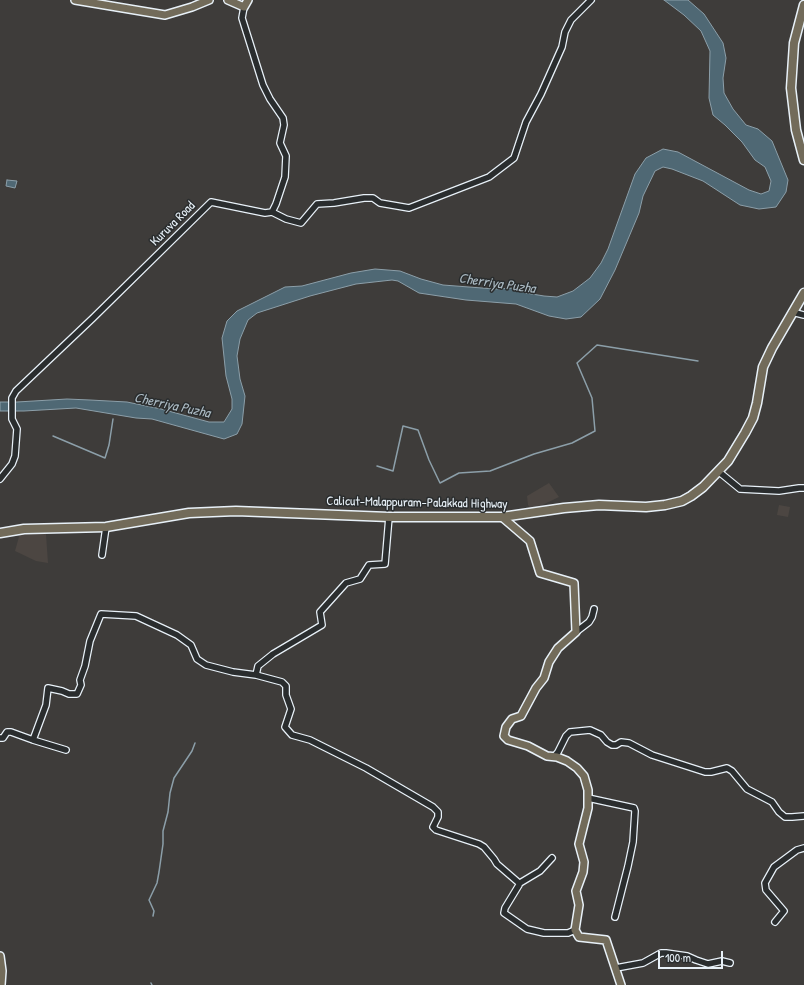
<!DOCTYPE html>
<html>
<head>
<meta charset="utf-8">
<style>
  body { margin:0 }
  #map { position:relative; width:804px; height:985px; overflow:hidden; background:#3e3c3a; font-family:"Patrick Hand",sans-serif }
  canvas { display:block }
  .scale { position:absolute; left:658px; top:951px; width:65px; height:18px; box-sizing:border-box; border:2px solid #e8f1f8; border-top:0; padding-left:5px; font-size:12px; line-height:14px; white-space:nowrap; color:#e8f1f8; -webkit-text-stroke:3px #2a2d2e; paint-order:stroke }
</style>
</head>
<body>
<div id="map">
<canvas width="804" height="985"></canvas>
<div class="scale">100 m</div>
</div>
<script>
const ctx = document.querySelector('canvas').getContext('2d');
ctx.lineJoin = 'round';
function fillPath(path, color) { ctx.fillStyle = color; ctx.fill(path, 'evenodd'); }
const shape = rows => new Path2D(rows.map(r => 'M' + r).join(''));
function stroke(path, color, width, dash) { ctx.strokeStyle = color; ctx.lineWidth = width; ctx.lineCap = dash ? 'butt' : 'round'; ctx.setLineDash(dash || []); ctx.stroke(path); }
function write(font, color, halo, rows, align = 'center') {
  ctx.font = font + ' "Patrick Hand",sans-serif'; ctx.lineWidth = 3; ctx.setLineDash([]); ctx.textBaseline = 'middle'; ctx.strokeStyle = halo; ctx.fillStyle = color; for (const [text, x, y, turn = 0] of rows) {
    ctx.save(); ctx.translate(x, y); ctx.rotate((+turn || 0) * Math.PI / 180); ctx.textAlign = isNaN(turn) ? turn : align; if (halo) ctx.strokeText(text, 0, 0); ctx.fillText(text, 0, 0); ctx.restore();
  }
}
const built = shape([
  [549,483,559,497,532,510,528,505,527,496],
  [779,505,790,507,788,517,777,515],
  [44,532,46,534,48,563,36,561,15,551,20,533]
]);
const water = shape([
  [664,0,688,0,704,14,723,43,726,58,723,78,724,93,733,109,746,125,758,129,772,141,788,180,786,192,776,207,759,209,740,205,703,181,672,169,663,167,655,171,643,196,639,213,615,270,600,299,581,317,566,319,549,316,516,304,466,300,419,293,398,281,392,280,356,284,310,296,257,313,248,320,240,339,237,356,240,379,245,396,242,424,237,434,224,439,152,419,136,418,76,408,24,411,0,411,0,402,17,402,67,399,90,400,127,402,161,409,209,422,224,422,232,409,232,399,226,376,222,338,227,321,237,311,285,287,302,286,351,273,375,269,400,271,421,279,443,285,495,289,516,288,526,293,544,296,557,297,573,291,590,278,601,263,608,249,635,174,646,158,663,149,678,152,749,190,761,194,769,191,771,181,765,167,755,160,742,142,725,125,713,115,709,98,710,51,701,31,684,15,664,0],
  [7,180,17,181,15,188,6,186,7,180]
]);
const stream = shape([
  [53,436,105,458,109,445,113,419],
  [377,466,393,471,403,426,418,430,429,460,440,483,459,473,490,471,534,454,572,443,595,431,592,398,577,363,597,345,698,361],
  [153,916,154,911,149,900,157,883,159,872,163,844,163,831,168,812,170,793,174,778,192,751,195,743],
  [151,983,152,985]
]);
const minor = shape([
  [272,212,286,219,301,223,317,204,334,203,364,198,373,198,380,203,409,208,489,177,514,158,526,122,541,94,562,47,565,32,571,20,591,0],
  [792,312,804,315],
  [718,471,740,489,779,491,799,488,804,488],
  [0,479,12,464,15,456,17,429,12,419,12,398,16,391,93,318,211,202,265,213,272,212,276,204,285,177,286,156,280,143,284,125,283,118,270,99,263,85,242,18,244,7],
  [102,555,106,527],
  [576,632,589,622,592,617,594,609],
  [256,675,282,682,286,686,286,695,291,709,285,727,292,735,310,740,366,768,433,807,438,812,438,817,433,827,436,830,479,844,484,847,494,859,497,864,519,883,519,885,505,908,504,913,527,929,544,933,568,933,575,930],
  [0,738,3,738,7,732,11,732,33,740,46,705,48,688,62,691,69,694,77,694,81,685,80,680,85,666,90,641,101,614,136,616,177,635,191,645,197,659,206,665,233,672,256,675,258,666,273,654,322,625,320,612,346,583,360,579,369,565,385,564,389,517],
  [33,740,66,750],
  [554,757,558,752,566,736,570,732,590,730,601,735,607,742,612,745,616,745,621,742,629,743,652,755,705,772,711,772,727,768,732,771,747,789,772,802,779,812,785,817,792,817,804,816],
  [588,798,634,808,635,811,633,842,628,866,615,917],
  [519,883,520,883,540,871,552,858],
  [775,922,784,911,766,890,765,883,774,867,797,850,804,848],
  [616,968,643,963,661,953,666,953,687,956,696,960,708,964,722,961,730,963]
]);
const major = shape([
  [75,0,165,15,192,7,209,0],
  [228,0,244,7,248,0],
  [502,517,530,541,540,573,574,583,576,632,558,648,549,662,544,678,536,688,521,716,512,719,506,727,504,736,508,740,528,746,547,756,557,757,567,761,577,768,584,776,588,790,588,808,579,844,584,862,583,872,576,891,579,905,575,930,579,937,606,940,621,985],
  [0,956,2,971,1,985]
]);
const highway = shape([
  [804,5,794,43,791,88,796,130,804,160],
  [0,533,24,529,106,527,189,513,236,511,389,517,502,517,564,508,599,505,646,507,665,505,682,501,691,496,703,487,728,461,745,433,753,418,757,403,763,367,772,348,804,293]
]);
const streetNames = [
  ["Kuruva Road",173,224,-45],
  ["Calicut-Malappuram-Palakkad Highway",417,503,1]
];
const waterNames = [
  ["Cherriya Puzha",497,284,8],
  ["Cherriya Puzha",172,406,12]
];
fillPath(built, '#4c4642');
fillPath(water, '#4f6874');
stroke(water, '#8c9fa9', 1);
stroke(stream, '#8c9fa9', 1.5);
stroke(minor, '#e8f1f8', 8);
stroke(major, '#e8f1f8', 10);
stroke(highway, '#e8f1f8', 11);
stroke(minor, '#2a2d2e', 5.5);
stroke(major, '#726b5a', 7);
stroke(highway, '#726b5a', 8);
write('13px', '#e8f1f8', '#2a2d2e', streetNames);
write('italic 14px', '#abbac3', '#2a2d2e', waterNames);
</script>
</body>
</html>
